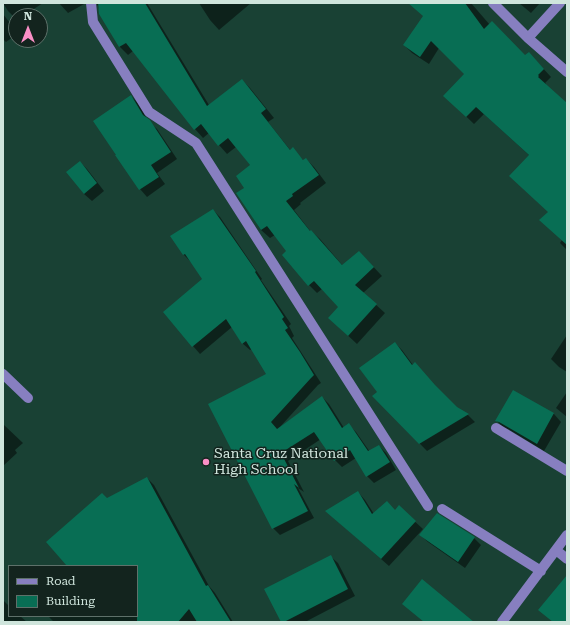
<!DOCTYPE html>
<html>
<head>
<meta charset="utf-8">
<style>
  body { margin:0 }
  #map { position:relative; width:570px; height:625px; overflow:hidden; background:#194134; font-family:"Roboto Serif",serif }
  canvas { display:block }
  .frame { position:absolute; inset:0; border:4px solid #cfe5dc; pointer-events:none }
  .legend { position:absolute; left:8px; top:565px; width:130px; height:52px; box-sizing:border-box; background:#13241e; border:1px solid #5e716a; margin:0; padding:5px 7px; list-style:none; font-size:12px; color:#cfe5dc }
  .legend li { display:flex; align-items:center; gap:8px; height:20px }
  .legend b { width:20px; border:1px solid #5e716a }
  .north { position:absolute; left:8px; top:8px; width:40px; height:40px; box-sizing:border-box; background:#13241e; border:1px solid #5e716a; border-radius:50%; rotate:0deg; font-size:11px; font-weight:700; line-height:16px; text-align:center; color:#cfe5dc }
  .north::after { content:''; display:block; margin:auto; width:14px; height:18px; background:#fa8fc6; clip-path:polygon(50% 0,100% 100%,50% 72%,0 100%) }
</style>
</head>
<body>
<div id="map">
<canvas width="570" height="625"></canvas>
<div class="frame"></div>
<ul class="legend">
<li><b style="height:5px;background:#877fc0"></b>Road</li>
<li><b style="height:11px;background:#086e54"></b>Building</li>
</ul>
<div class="north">N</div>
</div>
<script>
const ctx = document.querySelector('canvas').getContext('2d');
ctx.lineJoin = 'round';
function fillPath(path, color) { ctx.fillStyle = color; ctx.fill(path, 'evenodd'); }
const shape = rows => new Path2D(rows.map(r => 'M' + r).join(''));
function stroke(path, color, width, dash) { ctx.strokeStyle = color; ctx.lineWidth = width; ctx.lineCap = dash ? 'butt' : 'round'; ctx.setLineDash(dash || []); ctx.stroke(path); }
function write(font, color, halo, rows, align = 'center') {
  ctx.font = font + ' "Roboto Serif",serif'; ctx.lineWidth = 3; ctx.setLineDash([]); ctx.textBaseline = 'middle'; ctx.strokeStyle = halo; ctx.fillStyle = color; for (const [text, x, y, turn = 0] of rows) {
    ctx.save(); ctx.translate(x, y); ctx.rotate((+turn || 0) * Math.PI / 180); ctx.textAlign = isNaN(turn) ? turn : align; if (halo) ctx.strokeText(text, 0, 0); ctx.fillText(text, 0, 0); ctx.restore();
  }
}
const shadow = shape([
  [3,3,43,3,23,16,16,16,16,19,8,11],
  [59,3,86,3,68,13],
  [96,3,147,3,209,105,242,80,250,88,274,118,268,122,291,151,293,149,304,161,306,159,314,167,326,183,300,203,301,204,294,210,311,232,311,231,320,239,343,266,367,260,382,276,363,293,385,313,357,344,329,318,339,307,322,289,317,293,309,285,288,251,275,235,270,238,261,230,237,193,246,188,251,166,236,147,227,154,219,145,209,133,203,138,195,129,133,51,128,55,120,47,100,13,98,6],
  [199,3,251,3,219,30,210,20],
  [409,3,471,3,490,25,525,57,529,53,551,77,545,83,546,84,545,85,567,104,567,250,560,243,562,240,549,212,530,156,484,114,474,124,445,96,465,74,439,48,429,64,412,53,404,45,424,16],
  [519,3,540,3,531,13],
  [3,14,16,31,16,35,6,42,3,39],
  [131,96,138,103,148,121,157,129,177,159,157,173,165,184,147,197,140,189],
  [80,162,87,169,104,191,92,201,84,194],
  [213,210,220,217,262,279,261,280,291,324,289,326,294,336,292,338,321,383,318,385,280,427,322,397,329,404,344,428,349,425,356,432,370,452,379,446,386,453,396,470,374,483,367,476,356,458,342,467,335,460,321,439,288,461,304,492,298,488,314,518,280,535,273,528,268,374,252,349,250,350,242,343,232,327,200,354,193,346,164,312,204,279,191,262,184,255,172,237],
  [567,335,567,372,559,367,551,359],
  [395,343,402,350,413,365,457,408,468,415,475,422,427,451,373,396,378,393],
  [513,392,554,414,561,422,544,451,508,429,504,428,497,421],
  [567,392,567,417,556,408],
  [4,425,23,443,15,450,17,453,3,466,3,427],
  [147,478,154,485,209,586,215,593,233,622,58,622,56,621,56,622,54,622,49,617,50,616,137,616,137,566,69,566,107,499],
  [358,492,365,500,374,514,395,511,399,507,423,529,389,566,334,518],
  [420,535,474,538,481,545,465,568,428,542],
  [330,556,338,563,355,596,305,622,283,622],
  [3,600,9,606,9,616,20,616,27,622,3,622]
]);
const building = shape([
  [98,3,145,3,207,106,242,79,266,109,261,113,290,150,293,147,303,160,306,158,319,175,292,194,293,196,286,201,310,231,311,230,342,265,359,251,374,267,355,285,377,304,348,336,328,318,338,307,314,281,308,286,282,255,286,251,267,226,261,230,236,193,244,188,236,176,250,165,228,138,218,146,201,124,194,130,126,43,119,47,99,14],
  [408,3,465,3,484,29,492,21,525,55,529,52,544,69,538,75,539,76,538,77,567,103,567,245,539,220,548,212,509,176,529,155,476,107,466,117,443,96,464,74,431,41,420,57,403,45,423,16],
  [131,95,143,115,150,120,171,152,151,165,159,177,139,190,115,155,116,155,93,121],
  [80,161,97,183,84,194,66,172],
  [213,209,256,271,255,272,284,317,282,319,288,328,285,330,300,352,314,375,311,378,271,422,277,429,322,396,342,428,349,423,368,451,379,445,390,462,366,477,350,450,334,461,314,432,281,453,299,488,294,484,308,511,272,529,208,404,266,374,246,341,242,344,226,319,192,347,163,312,202,279,185,254,183,255,170,236],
  [395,342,412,365,415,362,435,385,457,407,469,414,419,444,372,396,377,392,359,368],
  [513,390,554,413,537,444,499,422,495,421],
  [147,477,206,586,208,585,231,622,197,622,189,609,178,622,137,622,137,566,67,566,46,542,102,493,107,498],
  [358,491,372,514,387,501,395,510,399,505,416,521,381,559,325,511],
  [437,513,475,537,458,562,419,535],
  [331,555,348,589,284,622,281,622,264,589],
  [567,575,567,622,553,622,538,610],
  [422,579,474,622,424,622,402,604]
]);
const minor = shape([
  [91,3,93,22,149,112,196,143,428,506],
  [493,3,528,38,567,72],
  [528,38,560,3],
  [3,374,28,398],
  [496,428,567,471],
  [442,509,541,571],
  [556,550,567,559],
  [502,622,567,535]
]);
const markers = [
  [206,462,4,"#fa8fc6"]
];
const poiNames = [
  ["Santa Cruz National",214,454],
  ["High School",214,470]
];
fillPath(shadow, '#0007');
fillPath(building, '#086e54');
stroke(minor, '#877fc0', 10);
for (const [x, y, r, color] of markers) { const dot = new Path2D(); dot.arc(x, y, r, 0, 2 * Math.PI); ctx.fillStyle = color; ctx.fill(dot); stroke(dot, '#13241e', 1.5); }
write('14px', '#cfe5dc', '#13241e', poiNames, 'left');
</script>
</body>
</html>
